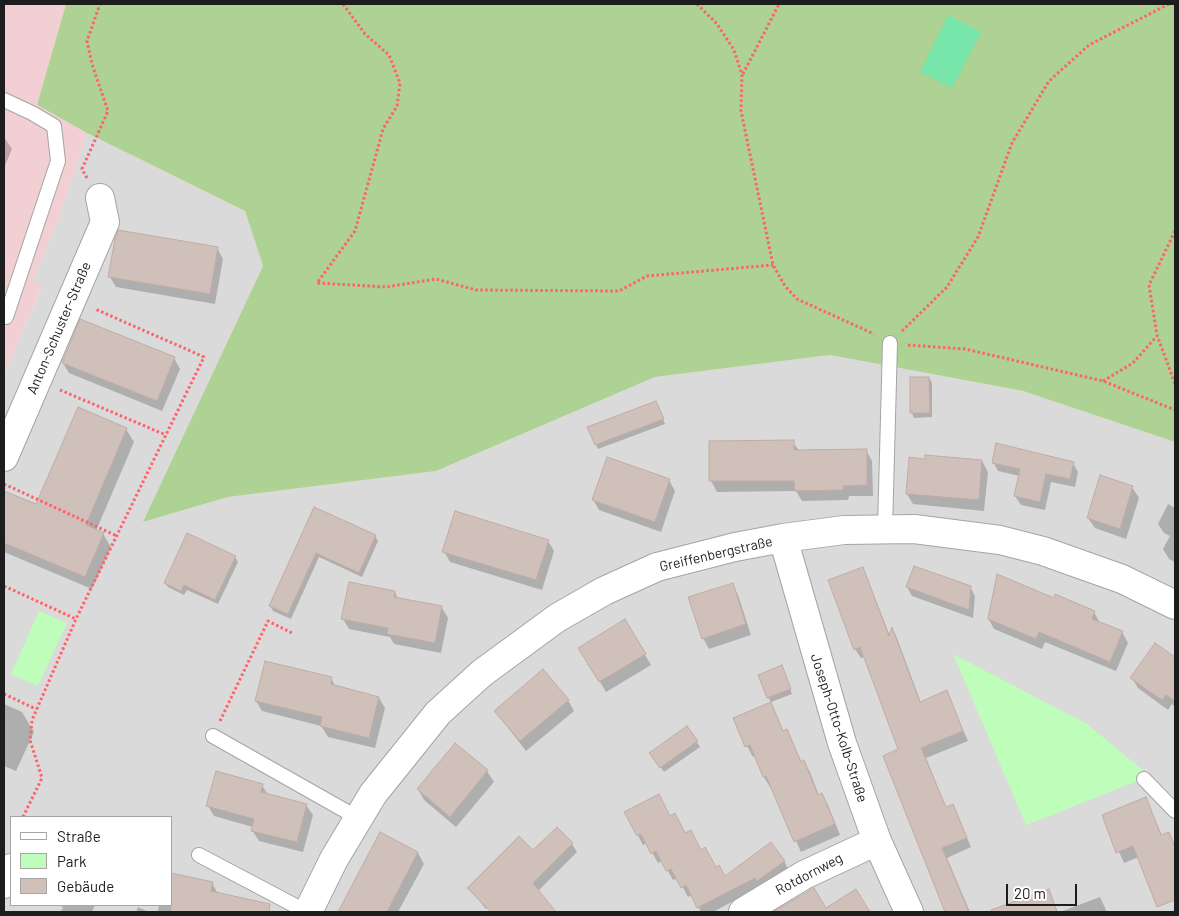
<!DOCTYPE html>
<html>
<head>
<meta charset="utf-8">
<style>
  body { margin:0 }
  #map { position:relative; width:1179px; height:916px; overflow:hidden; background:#efe8e1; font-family:Barlow,sans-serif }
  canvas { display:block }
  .frame { position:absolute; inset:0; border:5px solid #1d1d1d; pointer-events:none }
  .legend { position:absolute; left:10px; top:816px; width:162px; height:90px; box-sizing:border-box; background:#fff; border:1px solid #a5a5a5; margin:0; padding:6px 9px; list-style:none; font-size:15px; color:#1d1d1d }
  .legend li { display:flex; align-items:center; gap:10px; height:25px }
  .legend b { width:25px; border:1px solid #a5a5a5 }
  .scale { position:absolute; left:1006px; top:884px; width:71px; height:22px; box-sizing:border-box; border:2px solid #1d1d1d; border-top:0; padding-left:6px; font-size:15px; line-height:18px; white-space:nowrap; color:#1d1d1d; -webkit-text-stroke:4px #fff; paint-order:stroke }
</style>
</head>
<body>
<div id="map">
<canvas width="1179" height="916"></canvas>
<div class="frame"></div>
<ul class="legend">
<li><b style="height:6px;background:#fff"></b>Straße</li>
<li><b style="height:14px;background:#befeba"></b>Park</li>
<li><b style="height:14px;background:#cfc0ba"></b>Gebäude</li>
</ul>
<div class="scale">20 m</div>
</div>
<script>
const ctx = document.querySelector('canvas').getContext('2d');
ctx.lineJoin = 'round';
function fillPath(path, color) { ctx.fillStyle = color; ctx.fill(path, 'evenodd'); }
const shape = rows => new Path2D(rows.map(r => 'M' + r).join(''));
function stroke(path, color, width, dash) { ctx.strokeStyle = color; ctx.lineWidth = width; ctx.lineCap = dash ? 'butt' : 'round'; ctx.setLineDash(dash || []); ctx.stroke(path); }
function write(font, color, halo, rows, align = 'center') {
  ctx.font = font + ' Barlow,sans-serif'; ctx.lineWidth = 5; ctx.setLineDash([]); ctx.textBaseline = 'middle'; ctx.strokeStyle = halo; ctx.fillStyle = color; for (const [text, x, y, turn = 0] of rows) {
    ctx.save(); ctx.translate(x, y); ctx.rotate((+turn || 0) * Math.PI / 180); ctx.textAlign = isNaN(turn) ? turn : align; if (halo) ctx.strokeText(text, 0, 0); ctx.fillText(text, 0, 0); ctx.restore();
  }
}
const residential = shape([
  [87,133,245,211,263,266,144,522,228,497,436,471,655,377,830,355,1023,391,1175,442,1175,912,4,912,4,375,42,287,32,282,58,220],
  [11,817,171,817,171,905,11,905]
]);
const commercial = shape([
  [4,4,66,4,37,105,87,133,58,220,32,282,42,286,4,375]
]);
const forest = shape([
  [66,4,1175,4,1175,442,1023,391,830,355,655,377,436,471,228,497,143,522,263,266,245,211,87,133,37,105]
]);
const park = shape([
  [39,611,67,623,38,686,11,674],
  [953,654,1087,724,1150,776,1026,825]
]);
const pitch = shape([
  [948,15,981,32,952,88,920,72]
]);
const shadow = shape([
  [4,137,12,149,4,168],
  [217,248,223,259,215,304,116,287,110,277],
  [174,358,180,369,162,411,69,373,63,363],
  [929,378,932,383,932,417,914,418,912,413],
  [658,407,665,424,598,449,596,445],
  [126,429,134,442,96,531,103,534,111,547,92,589,4,552,4,497,6,493,37,506],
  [710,442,793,442,799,451,866,450,872,461,873,496,849,496,848,500,802,501,796,491,717,492,711,481],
  [982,461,988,472,984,511,913,504,907,494],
  [993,462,1073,463,1078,472,1075,487,1051,482,1045,510,1021,505,1015,496,1020,476,998,471],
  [669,480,675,491,661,532,599,510,593,499],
  [1132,487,1139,498,1126,539,1095,528,1088,518],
  [1168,504,1175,508,1175,562,1169,559,1163,549,1170,536,1164,533,1158,524],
  [315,508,375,536,378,541,362,577,319,557,291,619,273,611,270,606],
  [548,541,554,551,542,590,450,562,444,551],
  [235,557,238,562,218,604,187,590,184,595,168,587,165,583],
  [863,568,890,636,892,630,897,638,921,703,946,692,968,741,926,758,946,808,953,805,971,847,947,858,970,912,955,912,939,890,900,750,865,657,861,658,855,649],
  [997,576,1054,600,1094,612,1100,623,1122,632,1128,643,1116,671,1045,642,1042,649,994,629,988,618],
  [732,584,738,595,751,635,709,649,703,638],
  [907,587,970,587,975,596,973,618,912,596],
  [395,592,398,599,442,608,448,618,441,653,394,644,390,637,349,629,343,619],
  [625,621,651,665,606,692,580,648],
  [1156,645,1175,659,1175,707,1172,704,1168,710,1138,688,1132,678],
  [784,672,792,694,771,702,768,697],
  [331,678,336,687,379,698,385,708,375,748,328,737,321,726,262,711,256,701],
  [568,700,574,711,526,751,495,711],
  [4,704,22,712,34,732,16,771,4,766],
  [770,704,784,732,787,731,802,763,804,762,810,772,819,796,822,794,828,805,840,835,801,852,772,787,770,787,764,777,755,755,753,757,747,746],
  [687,727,700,747,664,772,654,758],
  [455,744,487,771,494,782,456,827,424,800,418,789],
  [262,785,268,795,306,805,313,815,303,852,259,841,252,830,253,827,214,816,208,806],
  [1146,799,1162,836,1169,833,1175,845,1175,887,1157,898,1139,857,1124,863,1103,816],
  [626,812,670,817,724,876,784,861,789,871,713,912,701,912,692,895,688,897,678,878,673,880,662,861,658,863,647,843,643,845],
  [380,834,418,853,424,864,398,912,340,912],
  [572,844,577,852,538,891,554,912,501,912,493,903,486,909,469,888,533,852],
  [212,883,218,894,254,902,260,912,159,912,158,910,159,905,171,905],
  [1048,890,1058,912,989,912],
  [855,891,868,912,792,912,826,910],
  [1100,897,1107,912,1060,912],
  [57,905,95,905,92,912,61,912,63,907],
  [138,907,149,912,136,912]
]);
const building = shape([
  [118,230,218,247,210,294,108,277,115,239,118,230],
  [80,319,175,357,157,401,62,363,80,319],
  [910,377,929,377,930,413,910,413,910,377],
  [656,401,664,419,595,445,587,427,656,401],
  [78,407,127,428,86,525,104,533,85,577,4,543,4,491,36,504,78,407],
  [794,440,794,450,867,449,867,485,843,486,843,490,795,491,794,481,709,481,709,441,794,440],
  [996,443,1074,462,1070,479,1046,474,1040,502,1014,496,1020,469,992,463,996,443],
  [925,455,982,460,979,500,906,494,909,457,925,459,925,455],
  [607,457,670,479,655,522,592,500,607,457],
  [1100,475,1133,486,1120,529,1087,518,1100,475],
  [314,507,376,535,359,573,316,553,288,614,269,606,314,507],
  [455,511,549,540,536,580,442,552,455,511],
  [187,533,236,556,215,600,184,585,181,591,164,583,187,533],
  [914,566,971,586,969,610,906,587,914,566],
  [863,567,889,636,892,627,920,702,947,690,963,731,921,748,946,807,953,804,967,838,942,848,969,912,945,912,883,756,898,749,860,647,854,650,828,580,863,567],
  [997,574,1054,598,1055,594,1095,611,1092,619,1123,631,1110,662,1039,632,1036,639,988,619,997,574],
  [349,582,395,591,394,597,442,606,435,643,387,634,388,628,341,619,349,582],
  [733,583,746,624,702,639,688,597,733,583],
  [625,619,646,654,599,682,578,648,625,619],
  [1155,643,1175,657,1175,701,1166,695,1162,700,1130,678,1155,643],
  [265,661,332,677,331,684,379,697,369,738,320,726,322,717,255,701,265,661],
  [782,665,791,689,767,698,758,675,782,665],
  [543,669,569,700,520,741,494,711,543,669],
  [771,702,783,731,787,729,801,762,804,760,818,795,822,793,835,824,794,842,766,776,763,777,750,745,745,747,733,718,771,702],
  [687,726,698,741,660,768,649,753,687,726],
  [455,743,488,770,450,817,417,789,455,743],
  [216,771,263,784,261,792,307,804,297,842,251,831,254,819,206,806,216,771],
  [659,794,670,816,675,813,685,833,691,830,701,850,705,847,716,867,719,865,725,876,771,842,785,861,757,881,755,878,697,908,686,885,681,888,671,869,666,871,656,851,651,854,641,834,637,836,624,812,659,794],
  [1146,797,1161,835,1169,832,1175,847,1175,900,1157,907,1133,846,1116,853,1102,815,1146,797],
  [557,827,573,843,533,883,556,912,491,912,467,888,519,836,533,850,557,827],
  [380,832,418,852,387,912,338,912,380,832],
  [171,873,213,882,211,891,270,904,269,912,171,912,171,873],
  [814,888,826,908,856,889,870,912,773,912,814,888],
  [1049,889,1057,912,991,912,991,910,1049,889]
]);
const path = shape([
  [343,4,365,34,389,55,400,83,397,106,383,129,355,231,317,283,386,287,436,279,476,290,619,291,647,276,773,265],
  [697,4,717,24,734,50,742,75,741,111,773,265,785,286,797,299,874,334],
  [743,74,779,4],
  [87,178,82,169,108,111,92,64,87,41,100,4],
  [1175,231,1149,285,1157,335,1175,384],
  [902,331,947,287,978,237,1012,143,1049,81,1089,45,1169,4],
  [908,345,965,349,1103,381,1175,410],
  [1103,381,1133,363,1157,336],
  [60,390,166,435],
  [4,484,117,536],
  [4,586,76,619],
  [4,694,36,709],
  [220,721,268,621,292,633],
  [23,817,42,778,30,740,32,720,76,619,204,357,95,309]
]);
const lane = shape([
  [4,100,32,113,54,126,58,161,6,317],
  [885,529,890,343],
  [213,736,358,818],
  [1144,779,1175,811],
  [199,855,307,912]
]);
const street = shape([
  [4,457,105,222,100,198],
  [783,538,842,743,877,841,909,912],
  [4,884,11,868],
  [308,912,334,859,373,794,438,713,482,673,557,618,604,591,657,567,735,547,783,538,844,530,914,529,1000,540,1043,551,1122,579,1175,605],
  [743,912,804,875,877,841]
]);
const streetNames = [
  ["Anton-Schuster-Straße",59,328,-67],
  ["Greiffenbergstraße",716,554,-13],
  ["Joseph-Otto-Kolb-Straße",839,728,72],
  ["Rotdornweg",809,874,-28]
];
fillPath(residential, '#dbdada');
fillPath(commercial, '#f2cfd2');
fillPath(forest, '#aed293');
fillPath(park, '#befeba');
fillPath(pitch, '#78e5ab');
fillPath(shadow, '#0003');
fillPath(building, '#cfc0ba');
stroke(building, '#c2aca3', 1);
stroke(lane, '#a4a4a4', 16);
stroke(street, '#a4a4a4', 30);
stroke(path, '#ff6269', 3, [2.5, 2.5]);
stroke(lane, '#fff', 14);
stroke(street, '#fff', 28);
write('14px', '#1d1d1d', '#fff', streetNames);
</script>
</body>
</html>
